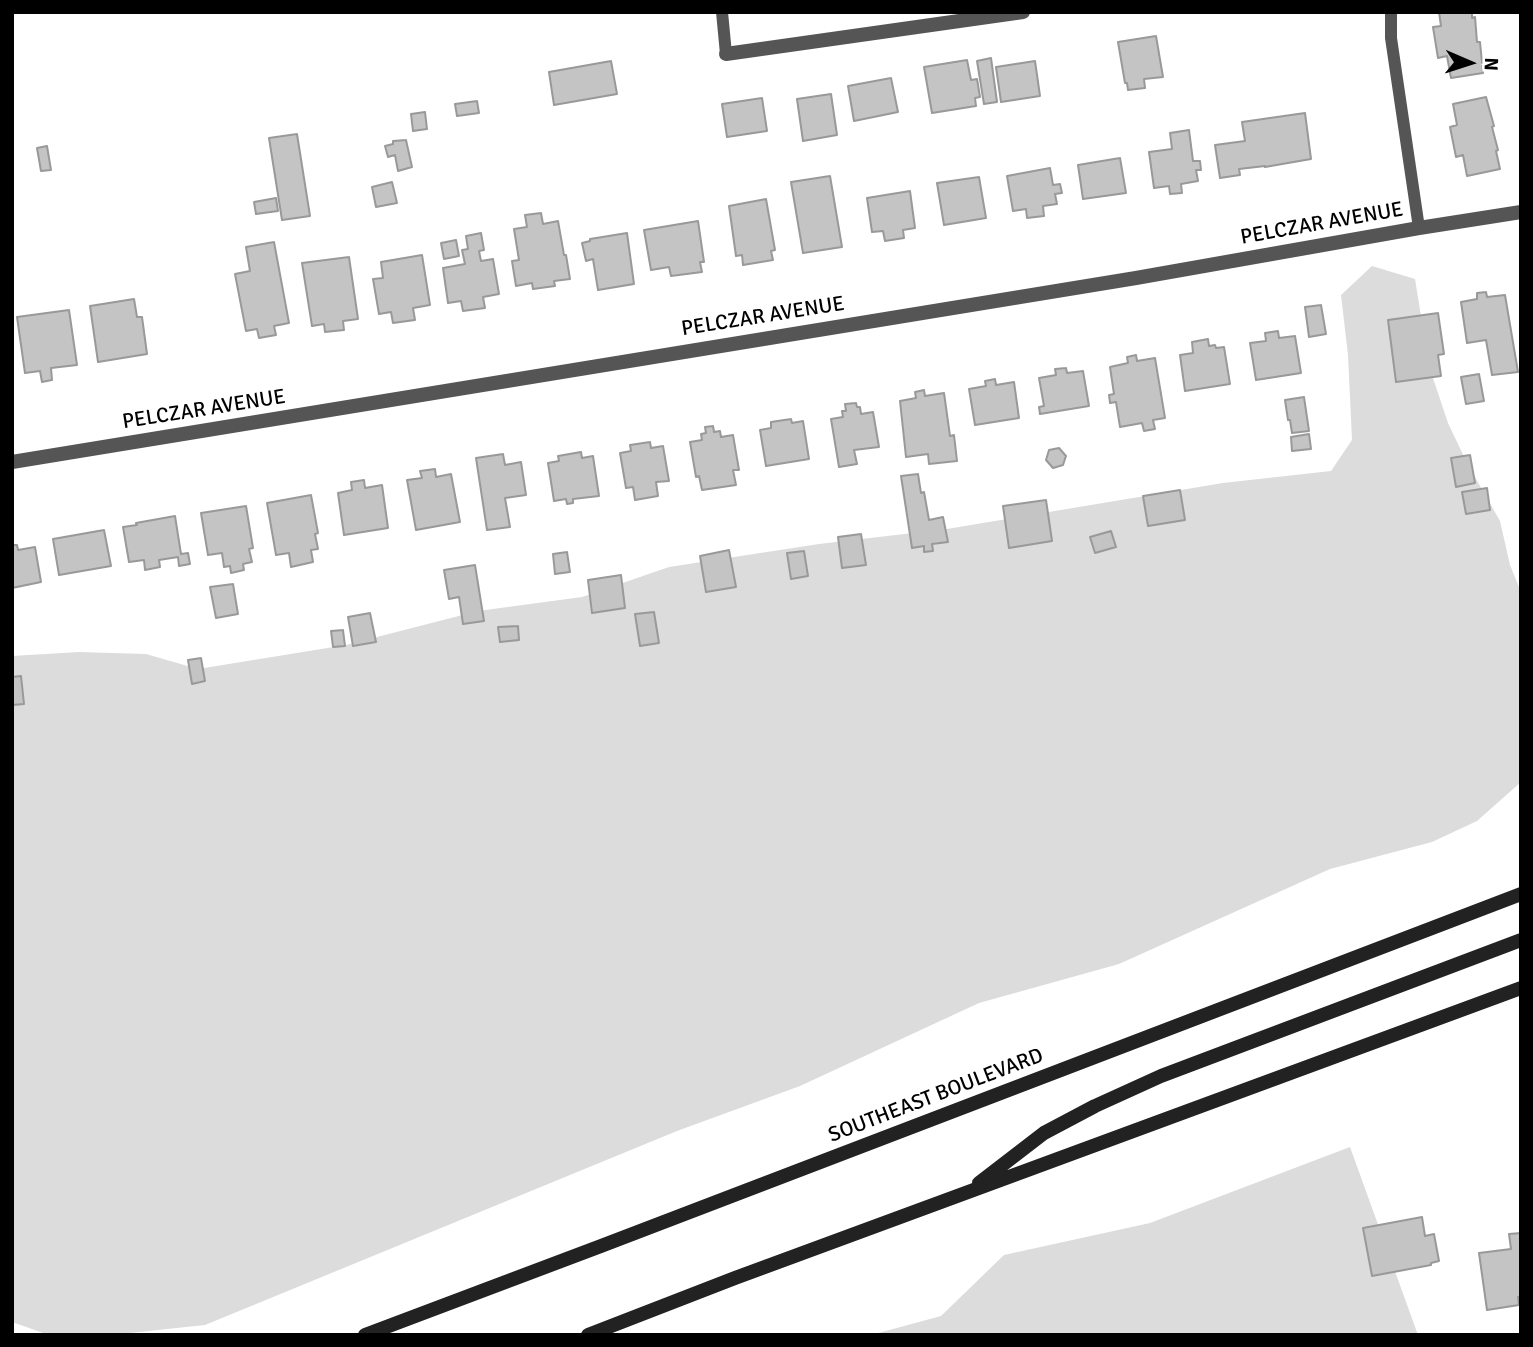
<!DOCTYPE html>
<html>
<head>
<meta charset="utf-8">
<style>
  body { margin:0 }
  #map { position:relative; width:1533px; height:1347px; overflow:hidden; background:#fff; font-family:Signika,sans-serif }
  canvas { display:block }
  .frame { position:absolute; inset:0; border:14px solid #000; pointer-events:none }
  .north { position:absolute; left:1435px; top:28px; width:70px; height:70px; -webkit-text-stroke:5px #fff; paint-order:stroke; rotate:93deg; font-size:19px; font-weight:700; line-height:28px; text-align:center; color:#000 }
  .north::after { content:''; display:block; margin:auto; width:24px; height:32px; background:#000; clip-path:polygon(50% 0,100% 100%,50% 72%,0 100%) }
</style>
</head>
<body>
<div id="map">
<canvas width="1533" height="1347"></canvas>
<div class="frame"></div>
<div class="north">N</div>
</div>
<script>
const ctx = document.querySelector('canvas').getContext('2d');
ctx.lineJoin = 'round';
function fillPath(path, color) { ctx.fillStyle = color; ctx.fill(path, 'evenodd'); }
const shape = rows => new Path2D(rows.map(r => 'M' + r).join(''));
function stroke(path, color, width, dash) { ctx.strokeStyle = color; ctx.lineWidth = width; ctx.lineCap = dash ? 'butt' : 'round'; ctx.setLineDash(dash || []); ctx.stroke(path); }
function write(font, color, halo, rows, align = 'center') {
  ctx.font = font + ' Signika,sans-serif'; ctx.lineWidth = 6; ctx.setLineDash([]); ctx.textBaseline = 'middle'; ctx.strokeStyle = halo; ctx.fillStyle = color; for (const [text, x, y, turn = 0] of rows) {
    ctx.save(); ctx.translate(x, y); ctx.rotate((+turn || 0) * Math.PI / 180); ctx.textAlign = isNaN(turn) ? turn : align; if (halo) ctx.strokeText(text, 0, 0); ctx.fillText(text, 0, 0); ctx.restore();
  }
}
const green = shape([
  [1372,266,1415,279,1429,366,1448,423,1467,463,1500,521,1510,565,1521,592,1521,782,1477,821,1432,842,1330,869,1119,964,979,1003,800,1086,677,1131,205,1325,111,1335,49,1335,12,1322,12,656,79,652,146,654,198,669,346,645,478,611,582,597,669,567,819,544,947,529,1223,483,1331,471,1352,440,1348,355,1341,295],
  [1350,1147,1418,1335,871,1335,941,1316,1004,1255,1150,1223]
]);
const building = shape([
  [1439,12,1472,12,1472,18,1475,17,1477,42,1480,42,1483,73,1451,78,1447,56,1438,58,1433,27,1441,26,1439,12],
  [1156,36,1163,77,1144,79,1145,88,1128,90,1127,83,1125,83,1118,42,1156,36],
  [991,58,997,102,984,104,977,61,991,58],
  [967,60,971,80,977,79,980,97,975,98,976,106,932,113,924,67,967,60],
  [611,61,617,94,554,105,549,72,611,61],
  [1035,61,1040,96,1001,102,996,67,1035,61],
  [891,78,898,112,854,121,848,86,891,78],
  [831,94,837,135,803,141,797,99,831,94],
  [1486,97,1494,126,1492,127,1498,150,1496,151,1500,169,1467,176,1463,155,1456,157,1450,127,1457,125,1453,104,1486,97],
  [762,98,767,131,727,137,722,104,762,98],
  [477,101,479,113,457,116,455,104,477,101],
  [425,112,427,129,413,131,411,114,425,112],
  [1305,113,1311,159,1265,167,1265,166,1239,169,1240,175,1220,178,1215,145,1245,141,1242,122,1305,113],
  [1189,130,1193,161,1200,161,1201,170,1196,170,1198,181,1181,184,1182,193,1170,194,1169,186,1154,188,1149,152,1172,149,1170,133,1189,130],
  [297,134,310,216,282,220,269,138,297,134],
  [406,140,412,167,398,171,395,155,388,157,385,146,393,144,393,141,406,140],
  [47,146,51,170,41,171,37,148,47,146],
  [1120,158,1126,193,1083,199,1078,165,1120,158],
  [1050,168,1053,185,1060,184,1062,193,1055,194,1057,204,1043,206,1044,216,1027,218,1026,209,1013,211,1007,176,1050,168],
  [830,176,842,247,803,253,791,182,830,176],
  [979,177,986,218,944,225,937,183,979,177],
  [392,182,397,203,376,207,372,187,392,182],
  [910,191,915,228,903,230,904,238,885,241,883,231,872,232,867,198,910,191],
  [276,198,278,211,256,214,254,202,276,198],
  [766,199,775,250,771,251,773,260,743,265,742,255,736,256,729,206,766,199],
  [541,213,543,224,558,221,564,255,566,255,570,279,554,281,555,286,533,289,532,283,516,286,512,261,519,260,514,229,527,227,525,215,541,213],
  [698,221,704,262,700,262,702,272,671,276,669,267,651,270,644,230,698,221],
  [481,233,484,250,479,251,481,261,493,259,499,294,483,297,485,308,463,311,461,301,448,303,443,268,465,264,462,250,468,249,466,236,481,233],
  [627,233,634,284,598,290,593,259,586,261,582,243,590,241,590,239,627,233],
  [456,240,459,256,444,259,441,243,456,240],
  [274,242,289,323,274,326,276,335,259,338,257,329,246,331,235,274,250,271,246,247,274,242],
  [422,255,430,305,413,308,415,320,393,323,391,312,379,314,373,279,383,278,381,262,422,255],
  [349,257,358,319,343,321,344,330,325,332,324,324,312,326,302,263,349,257],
  [1486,292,1487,297,1505,295,1518,372,1492,375,1486,340,1467,343,1461,302,1477,299,1477,293,1486,292],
  [134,299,137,317,142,317,147,354,98,362,90,306,134,299],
  [1321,305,1326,334,1309,337,1305,307,1321,305],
  [69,310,77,365,51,368,52,380,42,382,40,371,25,373,17,317,69,310],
  [1438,313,1444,354,1438,355,1441,376,1396,382,1388,320,1438,313],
  [1278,331,1279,338,1295,336,1301,373,1256,380,1250,343,1266,341,1265,333,1278,331],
  [1208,339,1209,346,1215,345,1216,348,1224,347,1230,384,1185,391,1180,355,1193,353,1192,342,1208,339],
  [1136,355,1137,361,1155,358,1165,418,1153,420,1155,429,1144,431,1142,423,1120,427,1116,402,1110,403,1109,395,1114,394,1110,367,1128,363,1127,357,1136,355],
  [1066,368,1067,373,1083,371,1089,406,1040,414,1039,407,1044,406,1039,378,1056,375,1055,369,1066,368],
  [1479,374,1484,401,1466,404,1461,377,1479,374],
  [995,379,996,385,1014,382,1019,418,975,425,969,389,986,386,985,381,995,379],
  [924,390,925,396,944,393,950,436,954,435,957,461,929,464,928,454,906,457,900,401,916,398,915,392,924,390],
  [1304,397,1309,431,1292,433,1290,420,1288,420,1285,400,1304,397],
  [856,403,857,407,860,407,861,414,873,412,879,447,854,450,857,464,839,467,831,419,843,417,842,411,846,411,845,404,856,403],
  [791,419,792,423,803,421,809,459,766,466,760,430,771,428,771,422,791,419],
  [713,426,714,432,720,431,721,437,733,435,739,470,733,470,736,485,702,490,699,476,696,477,690,442,702,440,701,434,706,433,705,427,713,426],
  [1309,434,1311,449,1292,451,1291,437,1309,434],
  [650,442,651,448,663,446,669,481,656,482,658,496,635,500,633,487,626,488,620,453,631,451,630,445,650,442],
  [1059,448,1066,456,1063,465,1053,468,1046,460,1049,450,1059,448],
  [581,452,582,458,593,456,599,496,573,499,573,503,567,504,566,499,554,501,548,463,559,461,558,456,581,452],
  [503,454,505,465,521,462,526,495,505,498,510,527,487,530,476,458,503,454],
  [1470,455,1475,483,1456,487,1451,458,1470,455],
  [435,469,436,477,451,474,460,522,416,530,407,480,422,478,420,471,435,469],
  [918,474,921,493,924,492,929,520,943,517,948,542,932,544,933,551,924,552,924,546,912,548,901,476,918,474],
  [364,480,365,488,382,485,388,528,344,535,338,493,352,490,351,482,364,480],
  [1487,488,1490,510,1466,514,1462,492,1487,488],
  [1180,490,1185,520,1148,526,1143,496,1180,490],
  [311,495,318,533,315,534,318,549,311,550,313,562,291,567,289,553,276,555,267,503,311,495],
  [1046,500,1052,541,1009,548,1003,506,1046,500],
  [246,506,253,548,249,549,252,562,243,564,244,570,231,573,230,566,224,567,222,553,208,555,201,513,246,506],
  [175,516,181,554,188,553,190,564,179,566,178,557,159,560,160,567,145,570,144,560,129,562,123,527,137,525,136,523,175,516],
  [104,530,111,566,59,575,53,539,104,530],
  [1111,531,1116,547,1095,553,1090,537,1111,531],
  [861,534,866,565,842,568,838,537,861,534],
  [12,545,17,545,18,550,35,547,41,582,12,588,12,545],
  [729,550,736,587,706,592,700,556,729,550],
  [804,551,808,576,791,579,787,553,804,551],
  [567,552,570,572,555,574,553,554,567,552],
  [475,565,484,621,463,624,459,597,449,599,444,570,475,565],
  [621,575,625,608,592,613,588,580,621,575],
  [233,584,238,614,216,618,210,587,233,584],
  [654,612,659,643,640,646,635,614,654,612],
  [370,613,376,642,353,646,348,617,370,613],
  [518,626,519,640,500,642,498,627,518,626],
  [343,630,345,646,333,647,331,631,343,630],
  [201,658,205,681,192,684,188,660,201,658],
  [21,676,24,704,12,705,12,677,21,676],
  [1422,1217,1425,1236,1434,1234,1439,1261,1431,1263,1431,1265,1372,1276,1363,1228,1422,1217],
  [1521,1233,1521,1297,1518,1297,1519,1305,1487,1310,1479,1253,1511,1249,1509,1234,1521,1233]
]);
const service = shape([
  [722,12,726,54],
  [1391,12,1391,38,1419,228]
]);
const minor = shape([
  [726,54,1023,12],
  [12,462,1136,278,1419,228,1521,212]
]);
const secondary = shape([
  [979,1183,1044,1133,1095,1106,1161,1076,1521,940],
  [365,1335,601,1246,1521,894],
  [588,1335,735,1278,1521,988]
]);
const streetNames = [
  ["PELCZAR AVENUE",1322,224,-10],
  ["PELCZAR AVENUE",763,317,-9],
  ["PELCZAR AVENUE",204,410,-9],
  ["SOUTHEAST BOULEVARD",936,1096,-21]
];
fillPath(green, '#dcdcdc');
fillPath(building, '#c4c4c4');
stroke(building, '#999', 2);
stroke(service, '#555', 12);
stroke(minor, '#555', 14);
stroke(secondary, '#222', 14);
write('21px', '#000', '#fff', streetNames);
</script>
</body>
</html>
